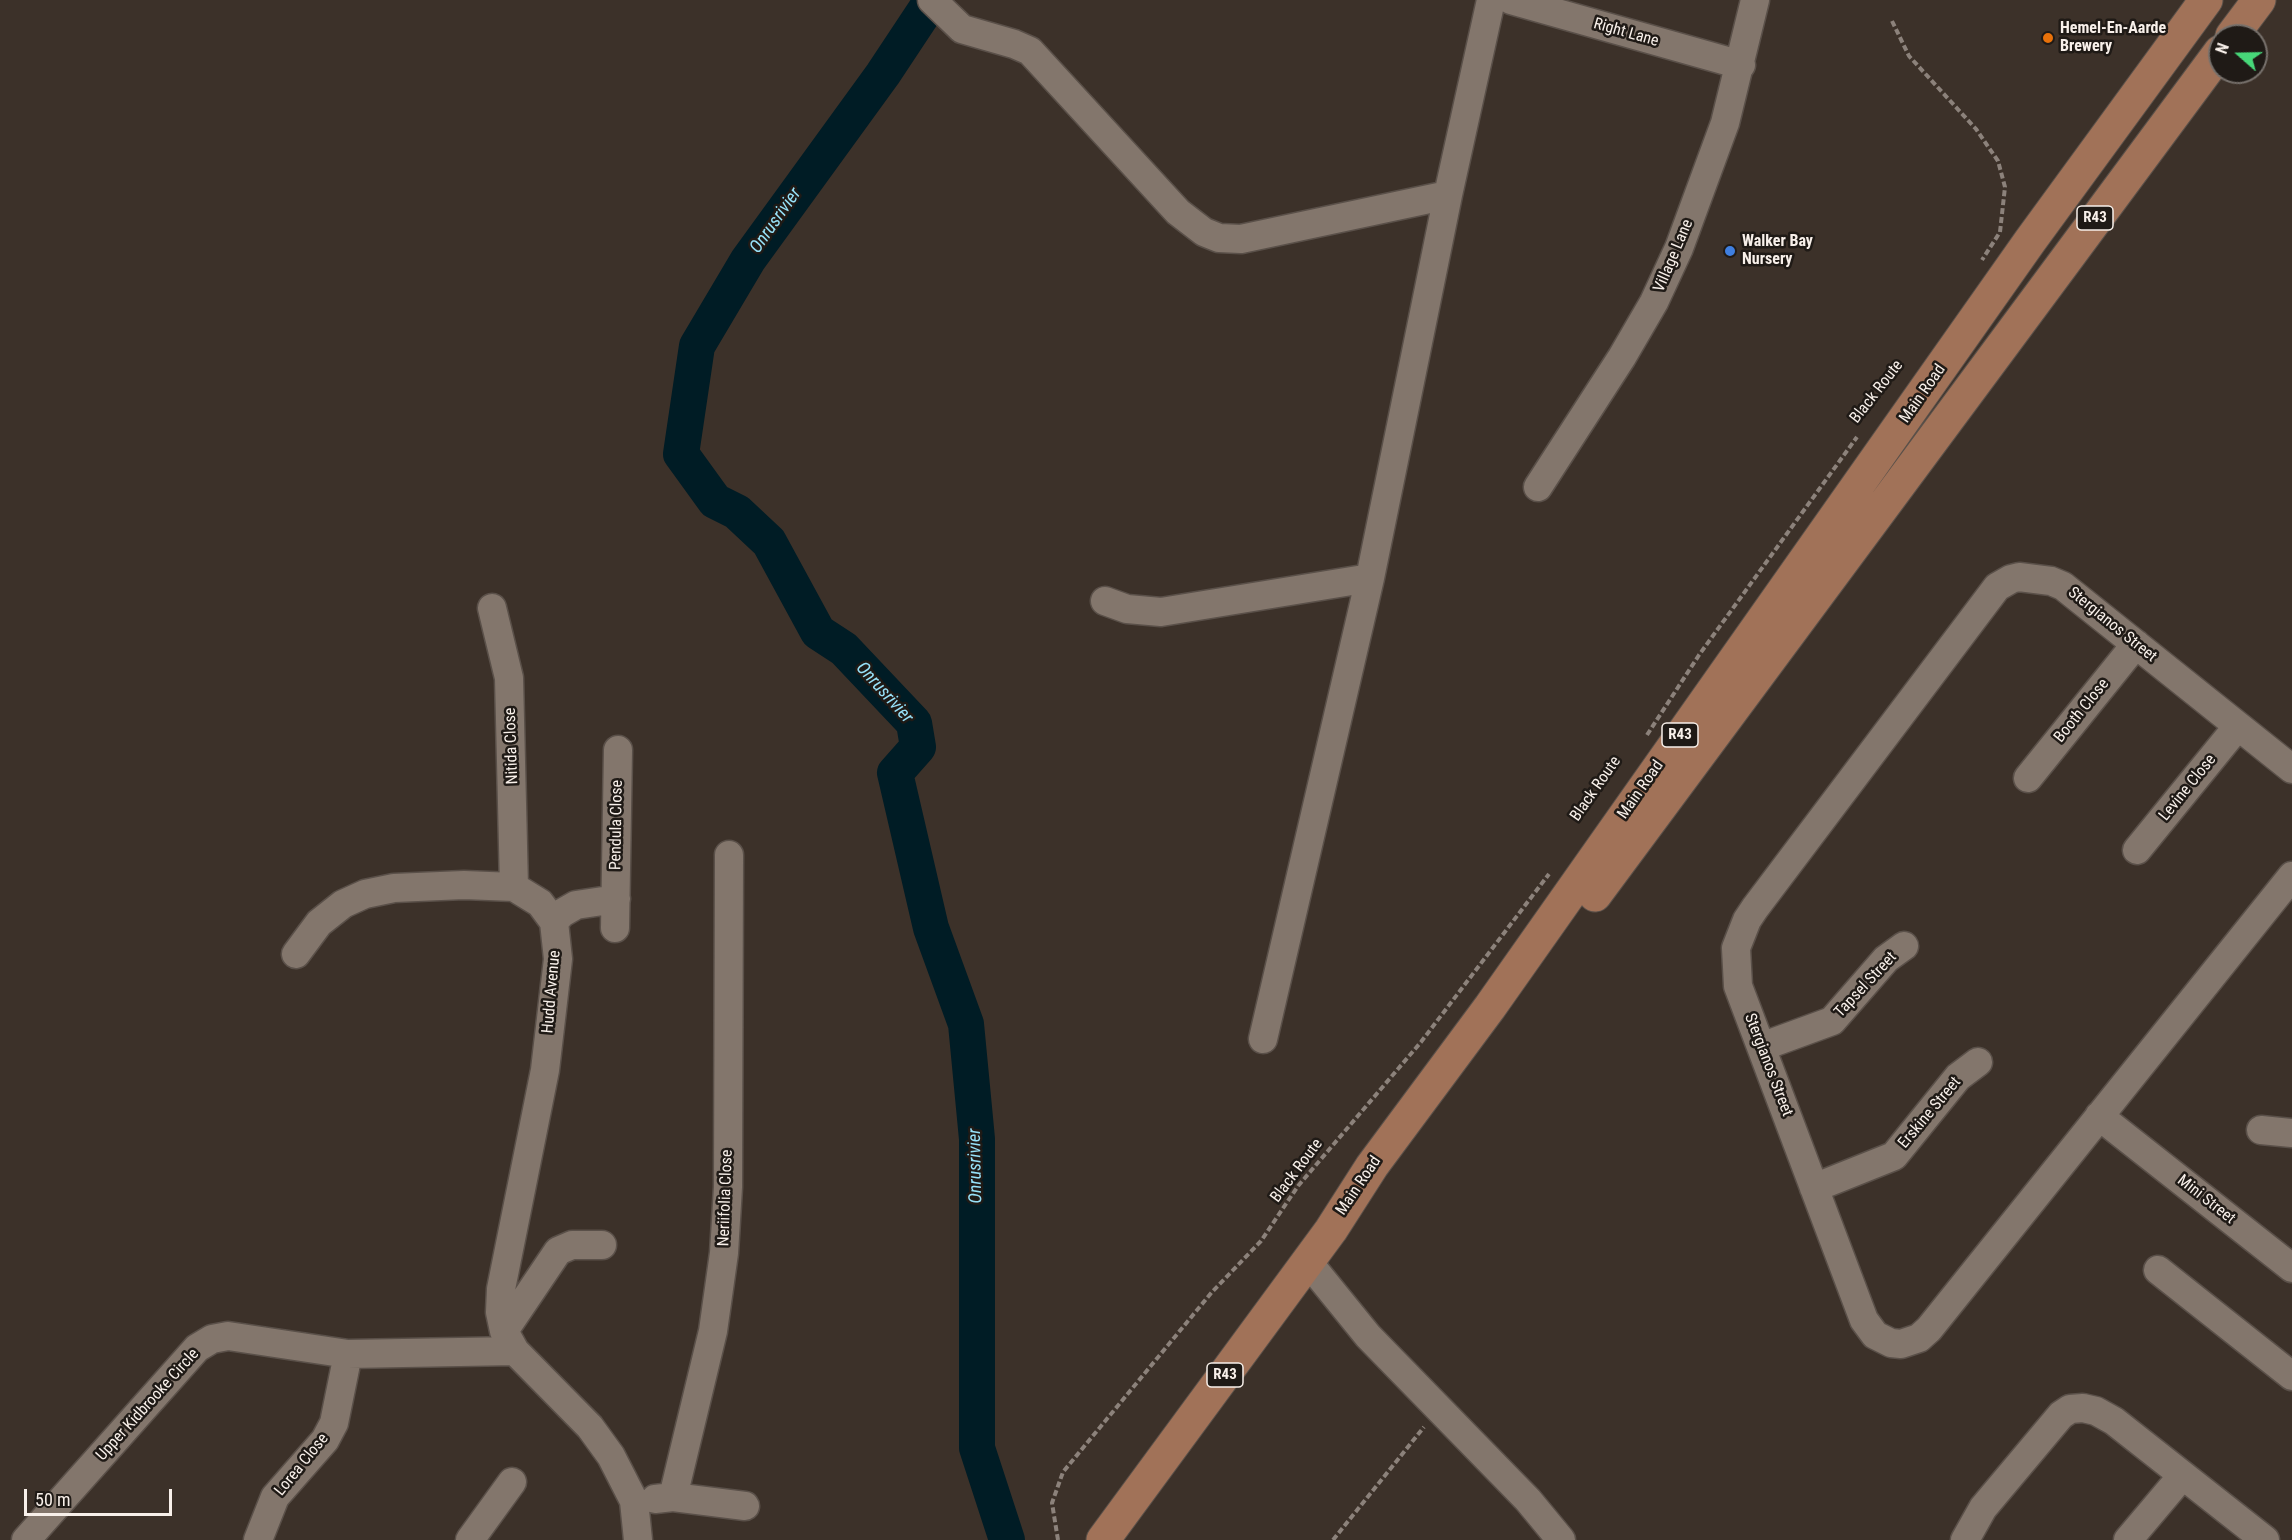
<!DOCTYPE html>
<html>
<head>
<meta charset="utf-8">
<style>
  body { margin:0 }
  #map { position:relative; width:2292px; height:1540px; overflow:hidden; background:#3c3129; font-family:"Roboto Condensed",sans-serif }
  canvas { display:block }
  .north { position:absolute; left:2208px; top:24px; width:60px; height:60px; box-sizing:border-box; background:#1f1a16; border:2px solid #76706b; border-radius:50%; rotate:290deg; font-size:16px; font-weight:700; line-height:24px; text-align:center; color:#f8f0ea }
  .north::after { content:''; display:block; margin:auto; width:21px; height:27px; background:#47d779; clip-path:polygon(50% 0,100% 100%,50% 72%,0 100%) }
  .scale { position:absolute; left:24px; top:1489px; width:148px; height:27px; box-sizing:border-box; border:3px solid #f8f0ea; border-top:0; padding-left:8px; font-size:18px; line-height:21px; white-space:nowrap; color:#f8f0ea; -webkit-text-stroke:4px #1f1a16; paint-order:stroke }
</style>
</head>
<body>
<div id="map">
<canvas width="2292" height="1540"></canvas>
<div class="north">N</div>
<div class="scale">50 m</div>
</div>
<script>
const ctx = document.querySelector('canvas').getContext('2d');
ctx.lineJoin = 'round';
const shape = rows => new Path2D(rows.map(r => 'M' + r).join(''));
function stroke(path, color, width, dash) { ctx.strokeStyle = color; ctx.lineWidth = width; ctx.lineCap = dash ? 'butt' : 'round'; ctx.setLineDash(dash || []); ctx.stroke(path); }
function write(font, color, halo, rows, align = 'center') {
  ctx.font = font + ' "Roboto Condensed",sans-serif'; ctx.lineWidth = 5; ctx.setLineDash([]); ctx.textBaseline = 'middle'; ctx.strokeStyle = halo; ctx.fillStyle = color; for (const [text, x, y, turn = 0] of rows) {
    ctx.save(); ctx.translate(x, y); ctx.rotate((+turn || 0) * Math.PI / 180); ctx.textAlign = isNaN(turn) ? turn : align; if (halo) ctx.strokeText(text, 0, 0); ctx.fillText(text, 0, 0); ctx.restore();
  }
}
const river = shape([
  [932,0,883,74,748,260,697,346,681,454,715,501,737,512,769,542,818,632,844,649,914,723,918,747,895,773,931,928,966,1024,977,1139,977,1448,1007,1540]
]);
const path = shape([
  [1892,21,1909,56,1976,129,1998,161,2005,187,2000,232,1982,260],
  [1647,735,1699,655,1857,437],
  [1058,1540,1052,1503,1063,1472,1212,1292,1261,1241,1298,1186,1421,1042,1549,874],
  [1333,1540,1424,1427]
]);
const minor = shape([
  [932,0,962,29,1014,44,1030,51,1178,212,1204,232,1219,238,1241,239,1448,195],
  [1511,0,1741,65],
  [1538,487,1622,357,1654,302,1679,248,1725,123,1755,0],
  [1105,601,1127,609,1161,612,1370,578,1448,195,1491,0],
  [492,608,509,678,514,887],
  [2292,769,2063,586,2051,581,2019,577,2011,579,1997,587,1755,908,1747,920,1736,948,1738,986,1864,1320,1875,1335,1891,1343,1901,1344,1919,1338,1929,1329,2292,876],
  [2028,778,2136,644],
  [2137,850,2238,726],
  [554,922,562,913,576,905,616,899],
  [615,928,618,750],
  [296,954,319,923,343,904,365,894,394,888,464,885,514,887,540,903,554,922,558,959,545,1070,501,1289,500,1312,504,1331,515,1351,590,1427,611,1456,634,1501,638,1540],
  [1263,1039,1370,578],
  [1761,1047,1832,1021,1886,959,1904,946],
  [2099,1116,2292,1268],
  [2261,1130,2292,1133],
  [1814,1188,1894,1156,1958,1077,1978,1062],
  [1308,1262,1368,1336,1528,1500,1561,1540],
  [2158,1270,2292,1376],
  [504,1331,558,1251,572,1245,602,1245],
  [673,1497,713,1331,724,1253,728,1187,729,855],
  [655,1499,673,1497,745,1506],
  [26,1540,197,1348,212,1339,228,1336,348,1354,515,1351],
  [258,1540,275,1497,325,1440,334,1423,348,1354],
  [470,1540,512,1482],
  [1965,1540,1983,1508,2061,1415,2070,1409,2083,1408,2096,1411,2114,1421,2265,1540],
  [2128,1540,2182,1476]
]);
const major = shape([
  [2232,36,2259,0],
  [1595,895,2220,52],
  [1103,1540,1331,1230,1372,1166,1490,1007,2030,241,2206,0]
]);
const markers = [
  [2048,38,6,"#e8710a"],
  [1730,251,6,"#3f7fe0"]
];
const shields = [
  [2095,218,36],
  [1680,735,36],
  [1225,1375,36]
];
const shieldNames = [
  ["R43",2095,218],
  ["R43",1680,735],
  ["R43",1225,1375]
];
const poiNames = [
  ["Hemel-En-Aarde",2060,29],
  ["Brewery",2060,47],
  ["Walker Bay",1742,242],
  ["Nursery",1742,260]
];
const streetNames = [
  ["Right Lane",1626,33,16],
  ["Village Lane",1674,256,-67],
  ["Black Route",1877,392,-52],
  ["Main Road",1923,394,-55],
  ["Stergianos Street",2112,625,39],
  ["Booth Close",2082,711,-51],
  ["Nitida Close",512,746,-92],
  ["Levine Close",2188,788,-51],
  ["Black Route",1596,789,-55],
  ["Main Road",1641,790,-55],
  ["Pendula Close",617,825,-89],
  ["Tapsel Street",1866,985,-47],
  ["Hudd Avenue",552,992,-85],
  ["Stergianos Street",1768,1065,69],
  ["Erskine Street",1930,1113,-50],
  ["Black Route",1297,1171,-53],
  ["Main Road",1359,1186,-56],
  ["Neriifolia Close",726,1198,-88],
  ["Mini Street",2206,1200,38],
  ["Upper Kidbrooke Circle",148,1405,-48],
  ["Lorea Close",302,1465,-51]
];
const waterNames = [
  ["Onrusrivier",776,221,-55],
  ["Onrusrivier",884,693,48],
  ["Onrusrivier",976,1166,-91]
];
stroke(river, '#001c25', 36);
stroke(minor, '#5a5049', 31);
stroke(major, '#5a5049', 35);
stroke(path, '#8c827b', 4, [6, 3]);
stroke(minor, '#83766c', 28);
stroke(major, '#a17258', 33);
for (const [x, y, r, color] of markers) { const dot = new Path2D(); dot.arc(x, y, r, 0, 2 * Math.PI); ctx.fillStyle = color; ctx.fill(dot); stroke(dot, '#1f1a16', 2); }
for (const [x, y, w] of shields) { const box = new Path2D(); box.roundRect(x - w / 2, y - 12, w, 24, 4.5); ctx.fillStyle = '#1f1a16'; ctx.fill(box); stroke(box, '#f8f0ea', 1.5); }
write('bold 15px', '#f8f0ea', null, shieldNames);
write('bold 16px', '#f8f0ea', '#1f1a16', poiNames, 'left');
write('16px', '#f8f0ea', '#1f1a16', streetNames);
write('italic 18px', '#97e1f8', '#1f1a16', waterNames);
</script>
</body>
</html>
